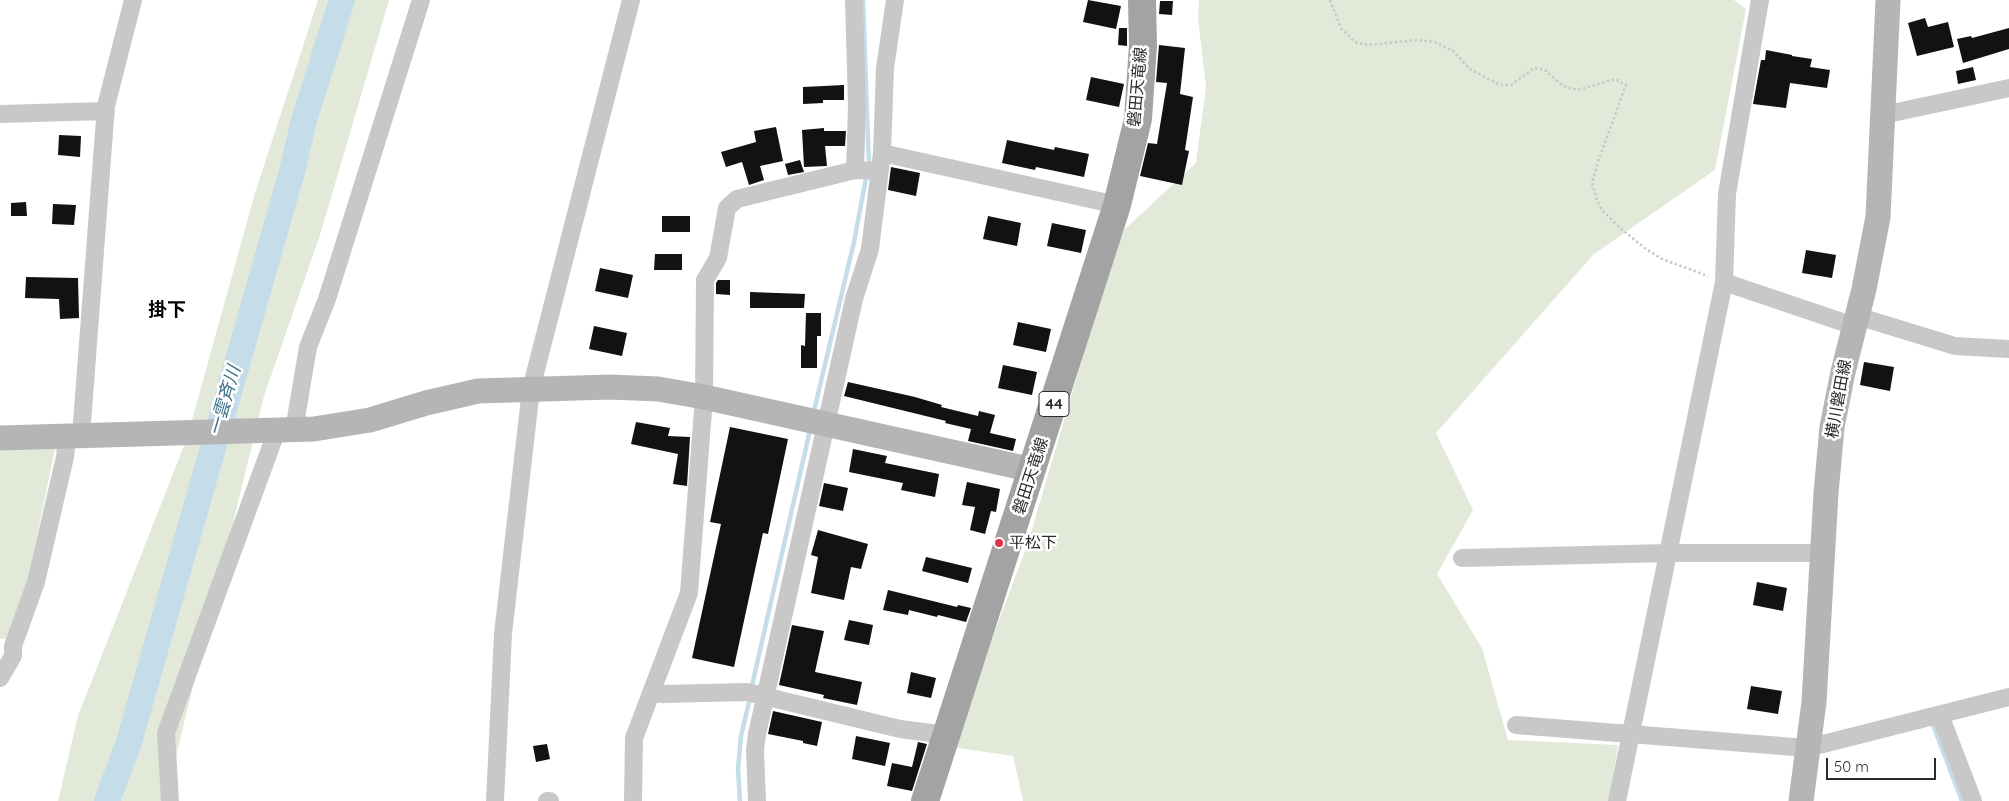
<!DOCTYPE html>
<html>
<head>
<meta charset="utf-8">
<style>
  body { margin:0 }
  #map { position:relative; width:2009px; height:801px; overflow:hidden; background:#fff; font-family:Quicksand,sans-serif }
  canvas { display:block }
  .scale { position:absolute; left:1826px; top:758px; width:110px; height:22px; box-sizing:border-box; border:2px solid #2b2b2b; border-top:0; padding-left:6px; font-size:15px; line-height:18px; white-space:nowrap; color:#2b2b2b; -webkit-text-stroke:4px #fff; paint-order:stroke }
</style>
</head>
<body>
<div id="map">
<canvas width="2009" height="801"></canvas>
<div class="scale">50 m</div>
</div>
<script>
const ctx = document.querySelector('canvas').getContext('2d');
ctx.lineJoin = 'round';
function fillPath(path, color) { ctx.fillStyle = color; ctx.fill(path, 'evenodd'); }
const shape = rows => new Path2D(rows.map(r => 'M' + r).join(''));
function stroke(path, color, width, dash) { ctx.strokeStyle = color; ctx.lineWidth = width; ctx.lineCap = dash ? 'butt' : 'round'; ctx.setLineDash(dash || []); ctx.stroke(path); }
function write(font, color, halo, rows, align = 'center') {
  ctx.font = font + ' Quicksand,"Noto Sans JP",sans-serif'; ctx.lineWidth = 5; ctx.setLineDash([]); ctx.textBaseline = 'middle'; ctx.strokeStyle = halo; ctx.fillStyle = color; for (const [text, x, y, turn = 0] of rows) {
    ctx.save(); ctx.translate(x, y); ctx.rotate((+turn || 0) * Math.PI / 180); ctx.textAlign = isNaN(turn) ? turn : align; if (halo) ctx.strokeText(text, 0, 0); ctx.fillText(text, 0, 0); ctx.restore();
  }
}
const green = shape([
  [318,0,389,0,320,235,264,396,165,801,58,801,78,716,187,438,255,193],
  [1199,0,1734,0,1746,9,1715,170,1594,254,1436,433,1473,510,1437,574,1482,648,1508,740,1618,745,1609,801,1023,801,1013,756,951,747,1027,546,1108,272,1124,230,1196,163,1206,87,1198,18],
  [56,444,16,638,0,639,0,447]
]);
const stream = shape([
  [863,0,869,166],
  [813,415,854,242,867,173],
  [751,690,810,430],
  [1933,725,1962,801],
  [740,801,738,769,741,736,750,698]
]);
const river = shape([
  [107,801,128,745,293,168,304,120,342,0]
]);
const building = shape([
  [1088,0,1121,6,1116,29,1083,22],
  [1160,1,1173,1,1172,15,1159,14],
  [1925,18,1928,27,1948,22,1954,47,1917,56,1908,23],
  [1119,28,1127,28,1127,46,1118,45],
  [2009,28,2009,49,1963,63,1957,39,1971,36,1972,38],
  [1159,45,1185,48,1180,94,1193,97,1185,150,1189,151,1182,185,1140,176,1148,143,1157,144,1167,83,1156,82],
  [1766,50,1792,55,1792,56,1812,59,1810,67,1830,70,1827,88,1790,83,1786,108,1753,104,1761,60,1765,60],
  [1973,67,1976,80,1958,84,1956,71],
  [1091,77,1124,84,1119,107,1086,100],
  [844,85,844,100,823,100,823,103,803,104,803,87],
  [776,127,783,161,760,166,764,180,749,185,742,162,726,167,721,152,756,142,754,131],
  [824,128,824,131,846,131,845,146,825,146,827,166,804,167,802,130],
  [59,135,81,136,80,157,58,155],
  [1007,140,1054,150,1055,147,1089,154,1084,177,1036,167,1035,170,1002,163],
  [800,160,804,172,788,175,785,164],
  [891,167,920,173,916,196,888,190],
  [26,202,27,216,11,216,11,203],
  [53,204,76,205,74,225,52,224],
  [662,216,690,216,690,232,662,232],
  [988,216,1021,223,1017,246,983,239],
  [1052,223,1086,230,1081,253,1047,246],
  [1806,250,1836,255,1832,278,1802,273],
  [655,254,682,254,682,270,654,270],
  [600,268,633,275,628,298,595,291],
  [26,277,78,278,79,318,60,319,59,299,25,298],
  [718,280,730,280,730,295,716,294,716,283],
  [750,292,805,294,804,308,750,308],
  [806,313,821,313,821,336,817,336,817,368,801,368,801,345,805,346],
  [1018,322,1051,329,1046,352,1013,345],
  [594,326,627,333,622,356,589,349],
  [1864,362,1894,367,1890,391,1860,385],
  [1003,365,1037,372,1032,395,998,388],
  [848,382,915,397,942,405,941,407,978,416,979,411,995,415,990,433,1016,439,1013,451,968,441,971,429,945,423,946,421,844,396],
  [636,422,670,428,668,436,690,437,687,486,673,484,678,454,631,444],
  [730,427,788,439,768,534,763,533,734,667,692,658,721,524,710,522],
  [853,449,887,456,885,463,939,474,935,497,901,490,903,483,849,472],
  [967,482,1000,489,996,512,991,511,985,534,970,530,975,507,962,505],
  [824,483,848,488,843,511,819,506],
  [818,530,868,544,861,569,851,567,844,600,811,593,818,557,811,555],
  [926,557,972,568,968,583,922,571],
  [1757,582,1787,588,1783,611,1753,605],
  [888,590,957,607,958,605,971,608,966,622,938,615,937,617,909,610,908,615,883,610],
  [849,620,873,625,869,645,844,640],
  [792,625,824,631,815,672,862,682,857,705,823,698,824,695,779,685],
  [911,672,936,678,931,698,907,693],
  [1751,686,1782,691,1778,714,1747,709],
  [773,711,822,722,817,746,803,743,803,741,768,734],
  [856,736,890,743,885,766,852,759],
  [918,742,927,744,912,791,887,786,892,763,912,767],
  [547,744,550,759,536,762,533,746]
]);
const path = shape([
  [1330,0,1341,28,1355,42,1367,45,1418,40,1435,42,1453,51,1470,69,1500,85,1511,85,1534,68,1545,70,1563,86,1578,90,1615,79,1626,85,1599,159,1592,183,1597,201,1603,211,1620,228,1646,249,1662,259,1708,276]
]);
const street = shape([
  [854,0,857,105,855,170],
  [0,114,106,111],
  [1883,115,2009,88],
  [882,153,1117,205],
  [1724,282,1854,326],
  [1857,316,1955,346,2009,349],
  [294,430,308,347,327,299,421,0],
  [81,436,106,106,133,0],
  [1462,558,1668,553,1824,553],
  [0,678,13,656,13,646,36,582,65,457,67,437],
  [651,693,664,694,747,692,900,729,947,735],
  [1940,715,1973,801],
  [1516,725,1807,748,2009,697],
  [170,801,166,733,277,430],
  [495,801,503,634,531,389,631,0],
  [547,801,550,801],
  [633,801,634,738,689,593,704,397,705,280,718,258,727,208,737,199,855,170,880,171],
  [757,801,755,750,757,734,854,299,870,249,882,153,885,68,895,0],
  [1617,801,1724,282,1727,194,1760,0]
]);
const secondary = shape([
  [0,438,314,429,370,420,426,403,478,391,610,387,658,389,704,397,1033,470],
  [1801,801,1814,702,1826,493,1832,427,1843,372,1864,289,1878,217,1888,0]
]);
const primary = shape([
  [925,801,1117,205,1138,119,1143,45,1142,0]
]);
const markers = [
  [999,543,5,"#df3149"]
];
const shields = [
  [1054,404,30]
];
const shieldNames = [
  ["44",1054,404]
];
const streetNames = [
  ["磐田天竜線",1138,87,-85],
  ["横川磐田線",1839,399,-80],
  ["磐田天竜線",1031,476,-72]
];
const poiNames = [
  ["平松下",1009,543]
];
const waterNames = [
  ["一雲斉川",225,401,-74]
];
const quarterNames = [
  ["掛下",167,310]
];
fillPath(green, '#e3e9d9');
stroke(stream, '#c5dde9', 4.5);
stroke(river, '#c5dde9', 26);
fillPath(building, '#121212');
stroke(path, '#c8c8c8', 2.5, [2.5, 2.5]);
stroke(street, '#c8c8c8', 18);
stroke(secondary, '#b5b5b5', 25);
stroke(primary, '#a3a3a3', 28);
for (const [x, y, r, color] of markers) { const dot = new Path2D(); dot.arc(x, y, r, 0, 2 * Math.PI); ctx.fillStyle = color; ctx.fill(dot); stroke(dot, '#fff', 2); }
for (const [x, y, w] of shields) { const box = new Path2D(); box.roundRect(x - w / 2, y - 12.5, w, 25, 4); ctx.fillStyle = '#fff'; ctx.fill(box); stroke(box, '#2b2b2b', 1); }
write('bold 15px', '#2b2b2b', null, shieldNames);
write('16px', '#2b2b2b', '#fff', streetNames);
write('16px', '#2b2b2b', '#fff', poiNames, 'left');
write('italic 18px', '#3d718a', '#fff', waterNames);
write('bold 19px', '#000', '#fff', quarterNames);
</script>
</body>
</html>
